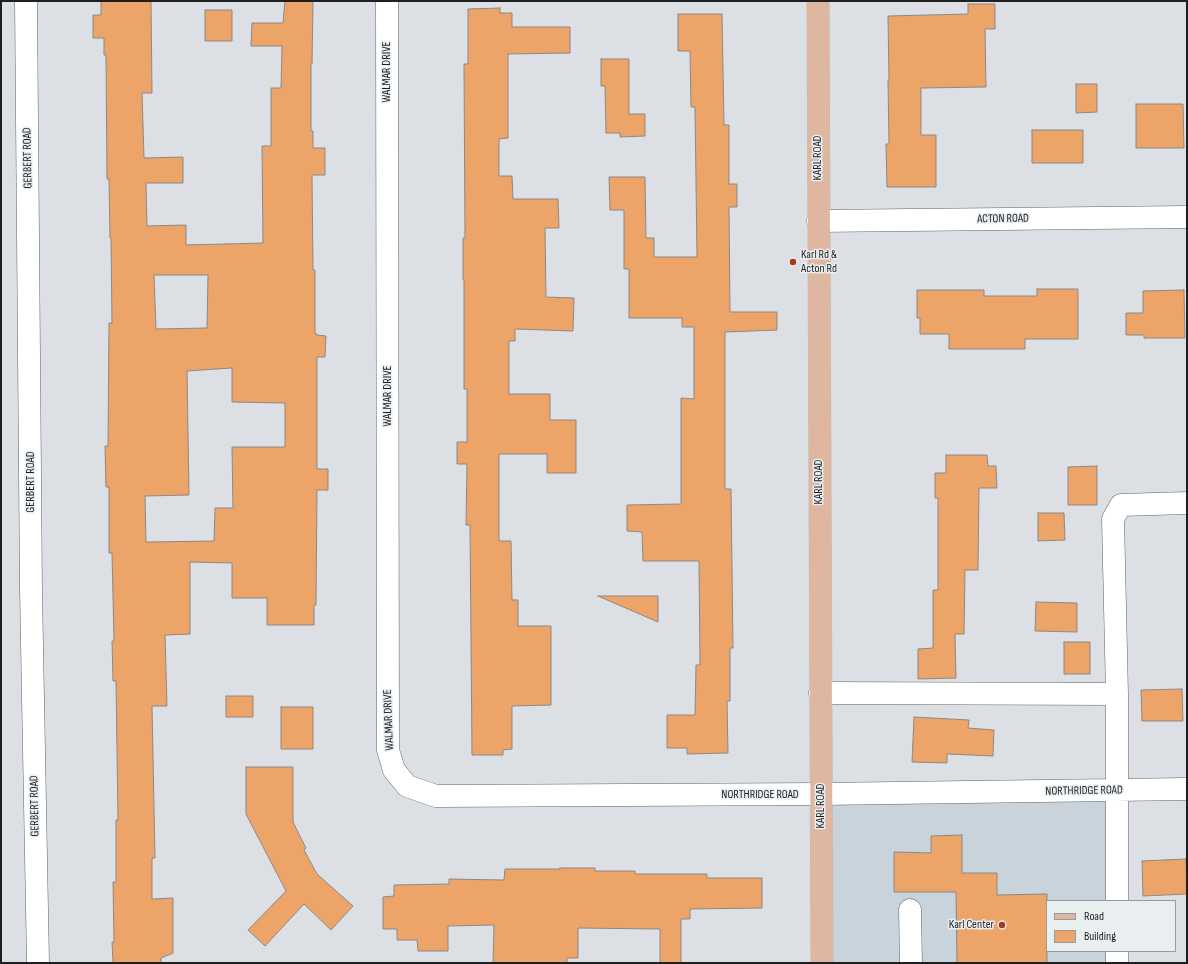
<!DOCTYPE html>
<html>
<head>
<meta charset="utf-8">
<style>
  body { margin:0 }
  #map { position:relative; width:1188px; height:964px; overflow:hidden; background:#dce0e4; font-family:"Sofia Sans Condensed",sans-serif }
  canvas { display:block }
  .frame { position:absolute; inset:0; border:2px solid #1e1f21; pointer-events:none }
  .legend { position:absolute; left:1046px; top:900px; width:130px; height:52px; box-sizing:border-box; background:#e9eef1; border:1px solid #989b9e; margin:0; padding:5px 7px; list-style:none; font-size:12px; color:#1e1f21 }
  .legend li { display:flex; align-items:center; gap:8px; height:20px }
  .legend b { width:20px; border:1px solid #989b9e }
</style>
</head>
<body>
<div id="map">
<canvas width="1188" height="964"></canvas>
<div class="frame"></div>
<ul class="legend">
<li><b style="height:5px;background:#dfb6a0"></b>Road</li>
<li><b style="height:11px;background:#eca469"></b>Building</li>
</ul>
</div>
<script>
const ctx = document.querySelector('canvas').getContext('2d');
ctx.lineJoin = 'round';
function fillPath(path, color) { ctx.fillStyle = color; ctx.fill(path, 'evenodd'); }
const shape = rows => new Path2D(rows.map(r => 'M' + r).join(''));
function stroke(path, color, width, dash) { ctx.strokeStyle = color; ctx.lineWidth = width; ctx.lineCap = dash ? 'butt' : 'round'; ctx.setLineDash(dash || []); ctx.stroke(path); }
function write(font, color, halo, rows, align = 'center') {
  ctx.font = font + ' "Sofia Sans Condensed",sans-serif'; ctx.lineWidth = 3; ctx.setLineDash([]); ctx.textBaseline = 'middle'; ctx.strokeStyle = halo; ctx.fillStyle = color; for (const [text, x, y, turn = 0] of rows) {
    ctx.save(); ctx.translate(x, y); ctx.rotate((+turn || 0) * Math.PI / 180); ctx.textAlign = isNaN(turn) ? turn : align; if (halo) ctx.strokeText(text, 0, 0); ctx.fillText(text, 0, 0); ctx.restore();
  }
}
const built = shape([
  [823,790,1117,792,1117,901,1047,901,1047,951,1118,951,1118,963,827,963]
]);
const building = shape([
  [101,1,151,1,152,93,142,93,144,158,183,157,183,183,146,183,147,226,186,225,186,245,263,243,262,146,271,146,271,88,281,88,282,46,251,46,252,23,283,23,285,1,313,1,312,64,311,64,311,131,313,131,313,148,325,148,325,175,312,175,313,270,315,270,315,334,317,334,317,335,326,336,325,357,317,357,317,469,328,469,328,490,317,490,316,605,314,605,314,625,267,625,267,598,232,598,232,563,190,562,190,634,165,635,167,706,152,706,155,858,152,858,152,899,173,898,173,953,161,958,161,963,113,963,112,942,114,942,113,882,116,882,116,820,118,820,116,681,113,681,112,641,114,641,112,553,109,553,109,487,106,487,105,446,108,446,109,323,112,323,111,238,110,238,109,179,107,179,106,55,104,55,104,38,93,38,93,15,101,15,101,1],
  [154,275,208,275,207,328,156,329,154,275],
  [232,368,232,402,285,403,285,447,232,447,233,508,215,508,214,541,146,542,145,496,189,495,187,371,232,368],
  [968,4,995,4,995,29,985,29,986,87,921,88,921,135,936,135,936,187,887,187,886,144,889,144,888,80,889,80,888,16,968,14,968,4],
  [500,8,500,13,512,13,512,27,570,27,570,53,508,54,508,138,499,139,499,176,512,176,513,199,558,199,559,228,545,228,546,297,574,298,573,331,515,329,515,341,509,341,509,394,550,394,550,420,576,420,576,473,547,473,547,454,499,454,499,541,511,541,512,600,518,600,518,626,551,626,551,705,512,706,512,749,503,750,503,755,472,755,470,525,466,525,467,464,457,464,457,442,467,442,467,389,464,389,464,280,463,280,463,238,465,238,464,64,468,64,468,9,500,8],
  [205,10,232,10,232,41,205,41,205,10],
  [678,14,722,14,724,125,729,125,729,184,737,184,737,207,729,207,730,312,777,312,777,330,725,332,725,489,731,489,733,648,730,648,730,701,727,701,728,753,687,754,687,748,667,748,667,715,695,715,696,665,700,665,699,561,643,561,642,532,627,531,627,505,681,504,681,398,694,399,694,327,682,327,682,318,629,318,629,269,624,269,624,210,610,210,609,177,645,177,646,238,654,238,654,257,697,257,695,107,691,107,690,51,678,51,678,14],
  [601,59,629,59,629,114,645,114,645,136,620,137,620,133,606,133,605,86,601,86,601,59],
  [1076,84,1097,84,1097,112,1076,113,1076,84],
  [1136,104,1183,104,1184,148,1136,148,1136,104],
  [1032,130,1083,130,1083,163,1032,163,1032,130],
  [1037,289,1078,289,1078,339,1025,339,1025,349,949,349,949,334,920,334,920,318,917,318,917,290,984,290,984,296,1037,296,1037,289],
  [1184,290,1185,338,1144,338,1144,335,1126,335,1126,313,1143,313,1143,291,1184,290],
  [946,455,987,455,988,466,996,466,997,488,979,488,978,570,965,570,964,634,955,634,956,678,918,679,918,649,933,648,933,590,938,590,938,498,935,498,935,473,946,473,946,455],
  [1097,466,1097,505,1068,505,1068,467,1097,466],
  [1038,513,1064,513,1065,540,1038,541,1038,513],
  [598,596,658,596,658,622,598,596],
  [1036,602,1077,603,1077,632,1035,631,1036,602],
  [1064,642,1090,642,1090,674,1064,674,1064,642],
  [1182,689,1183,721,1142,721,1141,690,1182,689],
  [226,696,253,696,253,717,226,717,226,696],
  [281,707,313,707,313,749,281,749,281,707],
  [914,717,969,720,968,728,994,730,993,756,947,754,947,763,912,762,914,717],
  [246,767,293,767,293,822,306,848,304,850,317,874,353,906,331,930,304,904,265,946,248,930,286,891,246,814,246,767],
  [962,835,962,873,997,873,997,895,1047,894,1047,963,957,963,956,892,894,892,894,852,931,853,931,836,962,835],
  [1186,859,1187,894,1143,896,1142,861,1186,859],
  [560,868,595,868,595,871,635,871,635,874,707,874,707,878,762,878,762,908,690,909,690,919,681,919,681,963,660,963,660,929,578,928,578,958,567,958,567,963,493,963,494,925,448,926,448,951,418,951,417,940,397,940,397,929,383,929,383,897,394,896,394,885,449,884,449,879,504,880,505,869,560,869,560,868]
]);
const minor = shape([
  [26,1,31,591,38,963],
  [387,1,388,750,394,770,407,786,436,796,821,794,1187,789],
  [818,221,1187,217],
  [820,693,1117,694,1117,901],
  [1117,694,1113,519,1121,505,1187,503],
  [910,910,911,963],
  [1117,951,1117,963]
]);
const major = shape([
  [818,1,822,963]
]);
const markers = [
  [793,262,4,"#a33b1f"],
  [1002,925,4,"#a33b1f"]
];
const streetNames = [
  ["WALMAR DRIVE",387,72,-90],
  ["GERBERT ROAD",28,158,-91],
  ["KARL ROAD",818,158,-90],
  ["ACTON ROAD",1003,219,-1],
  ["WALMAR DRIVE",388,396,-90],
  ["GERBERT ROAD",31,482,-90],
  ["KARL ROAD",819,482,-90],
  ["WALMAR DRIVE",389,720,-92],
  ["NORTHRIDGE ROAD",1084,791,-1],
  ["NORTHRIDGE ROAD",760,795],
  ["GERBERT ROAD",35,806,-91],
  ["KARL ROAD",821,806,-90]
];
const poiNames = [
  ["Karl Rd &",801,255],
  ["Acton Rd",801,269],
  ["Karl Center",994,925,"right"]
];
fillPath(built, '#c9d3db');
fillPath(building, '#eca469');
stroke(building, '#8c8885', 1);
stroke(minor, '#5f6366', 23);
stroke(major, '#bcbcbc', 23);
stroke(minor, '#fff', 22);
stroke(major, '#dfb6a0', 22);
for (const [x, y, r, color] of markers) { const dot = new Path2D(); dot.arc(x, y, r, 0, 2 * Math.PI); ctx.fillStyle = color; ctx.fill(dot); stroke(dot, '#e9eef1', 1.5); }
write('12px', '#1e1f21', '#e9eef1', streetNames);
write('12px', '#1e1f21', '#e9eef1', poiNames, 'left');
</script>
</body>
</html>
